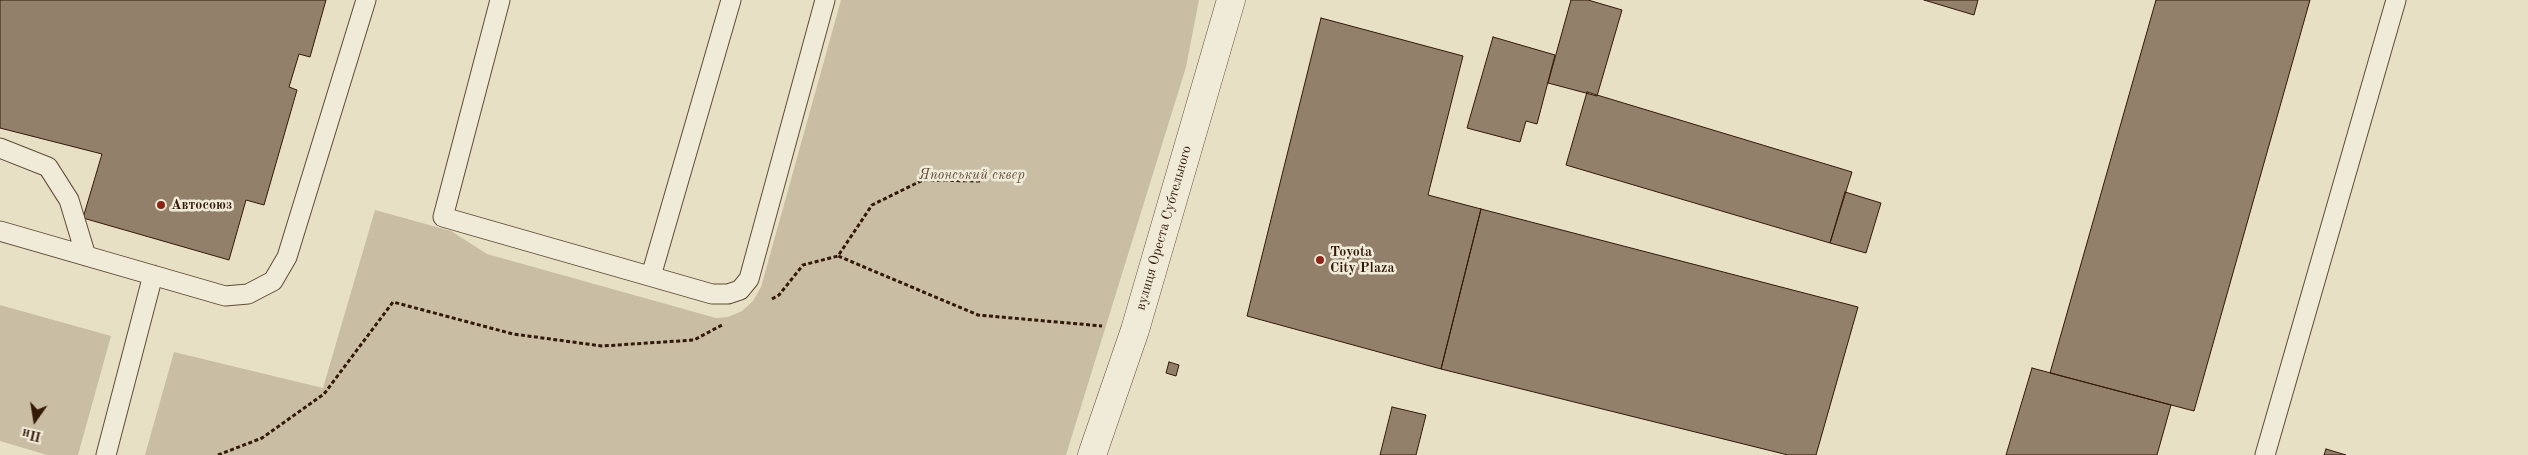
<!DOCTYPE html>
<html>
<head>
<meta charset="utf-8">
<style>
  body { margin:0 }
  #map { position:relative; width:2528px; height:455px; overflow:hidden; background:#e8e0c4; font-family:"Old Standard TT",serif }
  canvas { display:block }
  .north { position:absolute; left:10px; top:395px; width:50px; height:50px; -webkit-text-stroke:4px #f0ebd9; paint-order:stroke; rotate:193deg; font-size:14px; font-weight:700; line-height:20px; text-align:center; color:#341808 }
  .north::after { content:''; display:block; margin:auto; width:18px; height:22px; background:#341808; clip-path:polygon(50% 0,100% 100%,50% 72%,0 100%) }
</style>
</head>
<body>
<div id="map">
<canvas width="2528" height="455"></canvas>
<div class="north">Пн</div>
</div>
<script>
const ctx = document.querySelector('canvas').getContext('2d');
ctx.lineJoin = 'round';
function fillPath(path, color) { ctx.fillStyle = color; ctx.fill(path, 'evenodd'); }
const shape = rows => new Path2D(rows.map(r => 'M' + r).join(''));
function stroke(path, color, width, dash) { ctx.strokeStyle = color; ctx.lineWidth = width; ctx.lineCap = dash ? 'butt' : 'round'; ctx.setLineDash(dash || []); ctx.stroke(path); }
function write(font, color, halo, rows, align = 'center') {
  ctx.font = font + ' "Old Standard TT",serif'; ctx.lineWidth = 5; ctx.setLineDash([]); ctx.textBaseline = 'middle'; ctx.strokeStyle = halo; ctx.fillStyle = color; for (const [text, x, y, turn = 0] of rows) {
    ctx.save(); ctx.translate(x, y); ctx.rotate((+turn || 0) * Math.PI / 180); ctx.textAlign = isNaN(turn) ? turn : align; if (halo) ctx.strokeText(text, 0, 0); ctx.fillText(text, 0, 0); ctx.restore();
  }
}
const green = shape([
  [841,0,1199,0,1186,67,1066,455,145,455,174,352,323,388,375,210,451,231,487,254,716,318,728,317,742,311,753,301,761,287],
  [0,305,111,336,78,455,47,455,0,441]
]);
const building = shape([
  [0,0,326,0,310,57,299,54,289,87,297,90,264,205,246,200,229,260,83,218,102,154,0,128,0,0],
  [1571,0,1588,0,1622,10,1597,96,1548,83,1571,0],
  [1924,0,1978,0,1974,15,1924,0],
  [2156,0,2310,0,2194,411,2050,373,2156,0],
  [1321,18,1463,56,1428,195,1481,209,1441,369,1247,316,1321,18],
  [1493,37,1555,55,1537,124,1526,121,1520,142,1467,128,1493,37],
  [1587,92,1852,172,1830,243,1566,165,1587,92],
  [1845,192,1881,203,1866,253,1830,243,1845,192],
  [1481,209,1858,307,1816,455,1788,455,1441,369,1481,209],
  [1169,362,1179,365,1176,376,1166,373,1169,362],
  [2032,368,2171,405,2157,455,2006,455,2032,368],
  [1392,407,1426,415,1416,455,1380,455,1392,407],
  [2326,449,2346,455,2324,455,2326,449]
]);
const path = shape([
  [980,181,923,180,872,205,838,256,978,315,1102,326],
  [772,299,779,295,803,265,838,256],
  [218,455,262,438,324,394,393,302,513,334,602,346,694,340,722,325]
]);
const lane = shape([
  [500,0,443,217,712,294,728,294,740,290,749,279,825,0],
  [0,148,48,167,69,200,86,256],
  [0,231,225,296,248,294,273,281,287,257,366,0],
  [651,276,731,0],
  [106,455,153,275],
  [2265,455,2396,0]
]);
const street = shape([
  [1092,455,1135,330,1231,0]
]);
const markers = [
  [161,205,5,"#8f2418"],
  [1320,260,5,"#8f2418"]
];
const parkNames = [
  ["Японський сквер",972,175]
];
const poiNames = [
  ["Автосоюз",171,205],
  ["Toyota",1330,252],
  ["City Plaza",1330,268]
];
const streetNames = [
  ["вулиця Ореста Субтельного",1164,228,-74]
];
fillPath(green, '#c9bea4');
fillPath(building, '#92806a');
stroke(building, '#341808', 1);
stroke(lane, '#614a37', 21);
stroke(street, '#614a37', 29);
stroke(path, '#341808', 3, [4, 2.5]);
stroke(lane, '#f0ebd9', 19);
stroke(street, '#f0ebd9', 28);
for (const [x, y, r, color] of markers) { const dot = new Path2D(); dot.arc(x, y, r, 0, 2 * Math.PI); ctx.fillStyle = color; ctx.fill(dot); stroke(dot, '#f0ebd9', 2); }
write('italic 14px', '#614a37', '#f0ebd9', parkNames);
write('bold 14px', '#341808', '#f0ebd9', poiNames, 'left');
write('14px', '#341808', '#f0ebd9', streetNames);
</script>
</body>
</html>
